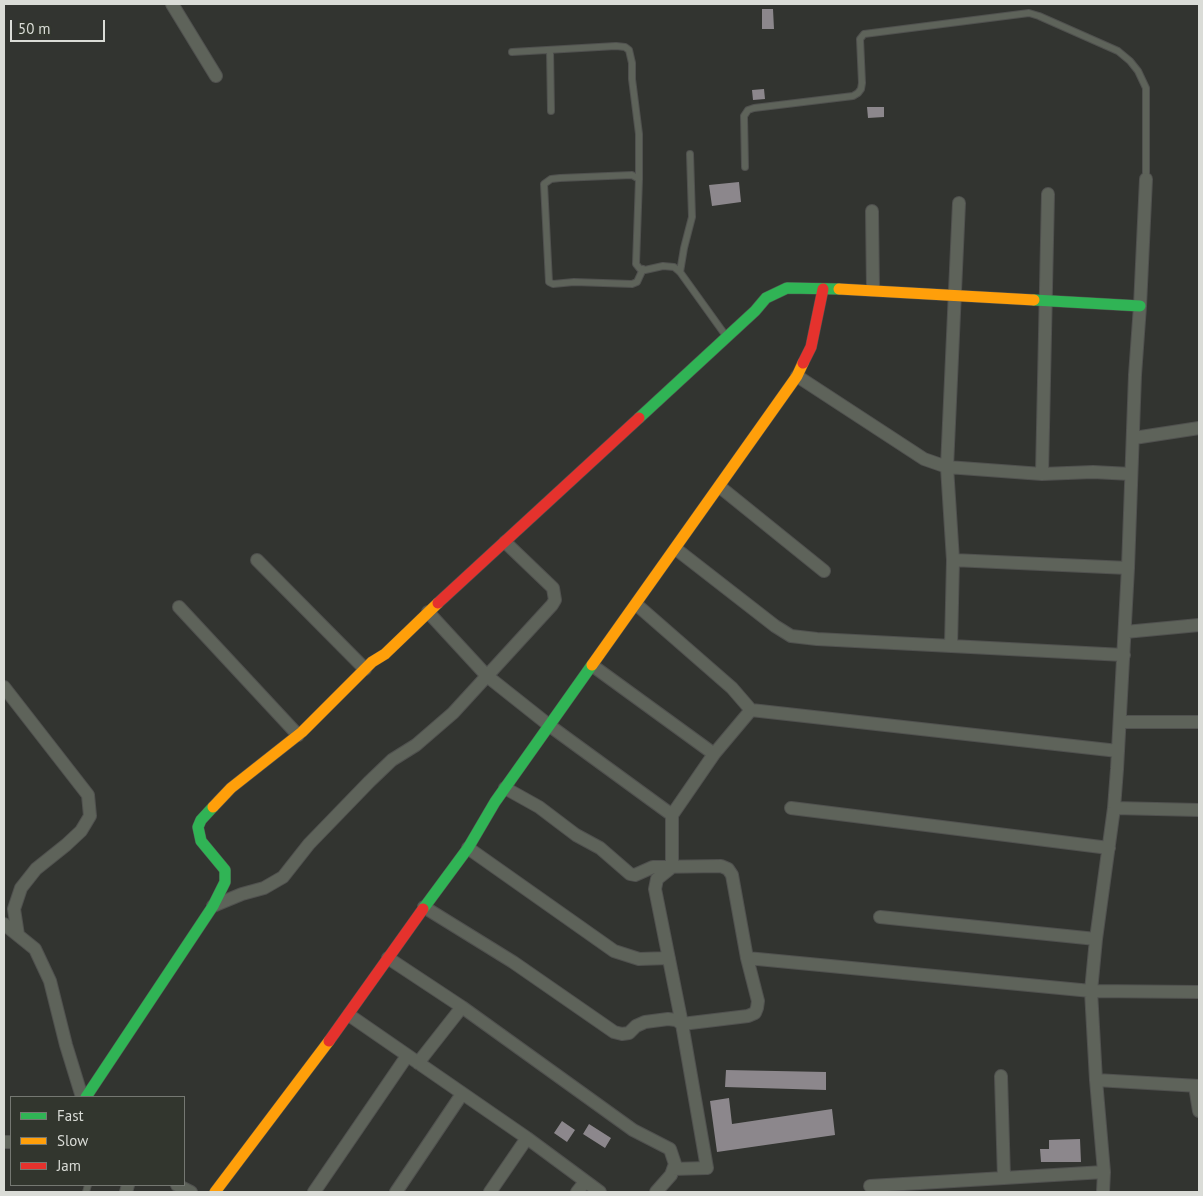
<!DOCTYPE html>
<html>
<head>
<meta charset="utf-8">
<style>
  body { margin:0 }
  #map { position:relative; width:1203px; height:1196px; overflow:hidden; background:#323430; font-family:"PT Sans",sans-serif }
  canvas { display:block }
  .frame { position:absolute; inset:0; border:5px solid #dadcd7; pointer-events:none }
  .legend { position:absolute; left:10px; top:1096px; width:175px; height:90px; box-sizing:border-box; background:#32362e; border:1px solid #757872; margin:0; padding:6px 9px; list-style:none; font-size:15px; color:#dadcd7 }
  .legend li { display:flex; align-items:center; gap:10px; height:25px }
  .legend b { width:25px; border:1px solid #757872 }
  .scale { position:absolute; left:10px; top:20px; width:95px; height:22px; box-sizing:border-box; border:2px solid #dadcd7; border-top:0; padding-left:6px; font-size:15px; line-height:18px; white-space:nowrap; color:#dadcd7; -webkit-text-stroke:4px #32362e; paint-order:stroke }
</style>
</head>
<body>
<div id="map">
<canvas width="1203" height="1196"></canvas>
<div class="frame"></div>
<ul class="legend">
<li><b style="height:6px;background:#30b455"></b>Fast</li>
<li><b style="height:6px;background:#ff9f0a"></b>Slow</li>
<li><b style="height:6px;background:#e5322d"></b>Jam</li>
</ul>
<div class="scale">50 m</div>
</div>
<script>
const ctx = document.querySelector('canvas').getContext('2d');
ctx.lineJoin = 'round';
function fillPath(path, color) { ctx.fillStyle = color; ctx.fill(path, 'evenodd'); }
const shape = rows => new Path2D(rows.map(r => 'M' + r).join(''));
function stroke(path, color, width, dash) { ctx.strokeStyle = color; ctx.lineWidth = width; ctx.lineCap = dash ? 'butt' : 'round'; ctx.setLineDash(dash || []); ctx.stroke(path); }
const building = shape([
  [762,9,773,9,774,29,762,29],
  [764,89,765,99,753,100,752,90],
  [867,107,884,107,884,117,868,118],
  [739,182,741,202,712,206,709,185],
  [726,1070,826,1072,826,1090,725,1087],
  [729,1098,732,1124,832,1109,835,1135,717,1152,710,1101],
  [562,1121,575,1130,567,1142,554,1133],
  [589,1124,611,1138,605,1148,583,1134],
  [1080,1139,1081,1162,1041,1162,1040,1149,1049,1149,1049,1140]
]);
const lane = shape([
  [550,50,551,111],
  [512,52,616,46,625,47,629,50,632,63,632,79,639,134,639,179],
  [745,167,744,116,748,110,754,108,853,96,858,93,861,89,862,83,860,39,864,34,1029,13,1039,16,1118,51,1130,61,1138,71,1146,88,1146,179],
  [643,269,637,282,632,284,574,282,553,284,549,282,544,184,551,179,560,178,632,175,639,179,636,264,640,269,645,270,663,266,674,267,680,272,726,336],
  [680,272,684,248,692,217,690,154],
  [86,1192,88,1185]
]);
const street = shape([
  [172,4,216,76],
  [872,211,873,290],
  [797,376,924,459,947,467,1042,474,1093,472,1131,474],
  [1134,438,1199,428],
  [1042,474,1048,194],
  [720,487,824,571],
  [676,549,775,626,791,636,817,639,1124,655],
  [257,560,365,669],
  [953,560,1128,568],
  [637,605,732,688,751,710],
  [179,607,298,735],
  [428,612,487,676,550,726,672,815,714,754,751,710,1118,751],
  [1125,632,1199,625],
  [951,646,953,560,947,467,959,203],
  [593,666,714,754],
  [4,687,88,795,90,816,81,831,66,845,36,869,21,888,14,909,18,935],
  [1120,722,1199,722],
  [791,808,1109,848],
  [1114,808,1199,810],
  [672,815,672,867,657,879,655,889,682,1024,707,1168,673,1169],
  [468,848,614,951,639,959,669,958],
  [213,906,242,894,264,888,283,877,309,844,369,782,392,760,416,745,453,713,552,605,555,600,553,588,505,542],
  [424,907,513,962,614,1032,622,1034,629,1033,636,1026,645,1022,668,1019,676,1020,682,1024,748,1016,755,1013,757,1008,758,1001,747,958,732,875,728,869,721,866,653,867,635,875,630,874,600,848,576,835,539,807,505,788],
  [880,917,1096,939],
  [4,924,35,949,50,981,66,1045,82,1097],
  [388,958,462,1007,633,1130,670,1149,675,1164,671,1175,656,1192],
  [747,958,1091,991,1199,992],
  [349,1015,527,1138,600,1192],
  [418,1063,462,1007],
  [1001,1076,1004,1178],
  [1096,1080,1199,1086],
  [1195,1086,1199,1111],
  [4,1142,11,1142],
  [177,1185,191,1192],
  [870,1186,1104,1172],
  [126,1192,128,1185],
  [314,1192,407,1056],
  [396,1192,462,1094],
  [490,1192,527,1138],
  [577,1192,585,1182],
  [1103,1192,1104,1172,1096,1080,1091,991,1096,939,1114,808,1117,769,1128,568,1135,375,1140,306,1146,179]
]);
const fast = shape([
  [1034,300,1140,306],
  [639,418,755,311,766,298,787,288,839,289],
  [423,909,468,848,495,802,592,665],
  [86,1097,213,906,225,882,225,870,201,841,198,827,201,820,213,807]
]);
const slow = shape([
  [839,289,1034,300],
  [592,665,797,376,803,363],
  [213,807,231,788,302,732,372,662,385,654,438,603],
  [215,1192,329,1041]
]);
const jam = shape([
  [803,363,811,347,823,289],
  [438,603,639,418],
  [329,1041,423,909]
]);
fillPath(building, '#8c878c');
stroke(lane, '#50514f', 8);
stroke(street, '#50514f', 14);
stroke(fast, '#50514f', 12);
stroke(slow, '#50514f', 12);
stroke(jam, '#50514f', 12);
stroke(lane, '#5e635a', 6);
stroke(street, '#5e635a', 12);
stroke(fast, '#30b455', 11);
stroke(slow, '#ff9f0a', 11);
stroke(jam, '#e5322d', 11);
</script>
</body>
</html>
